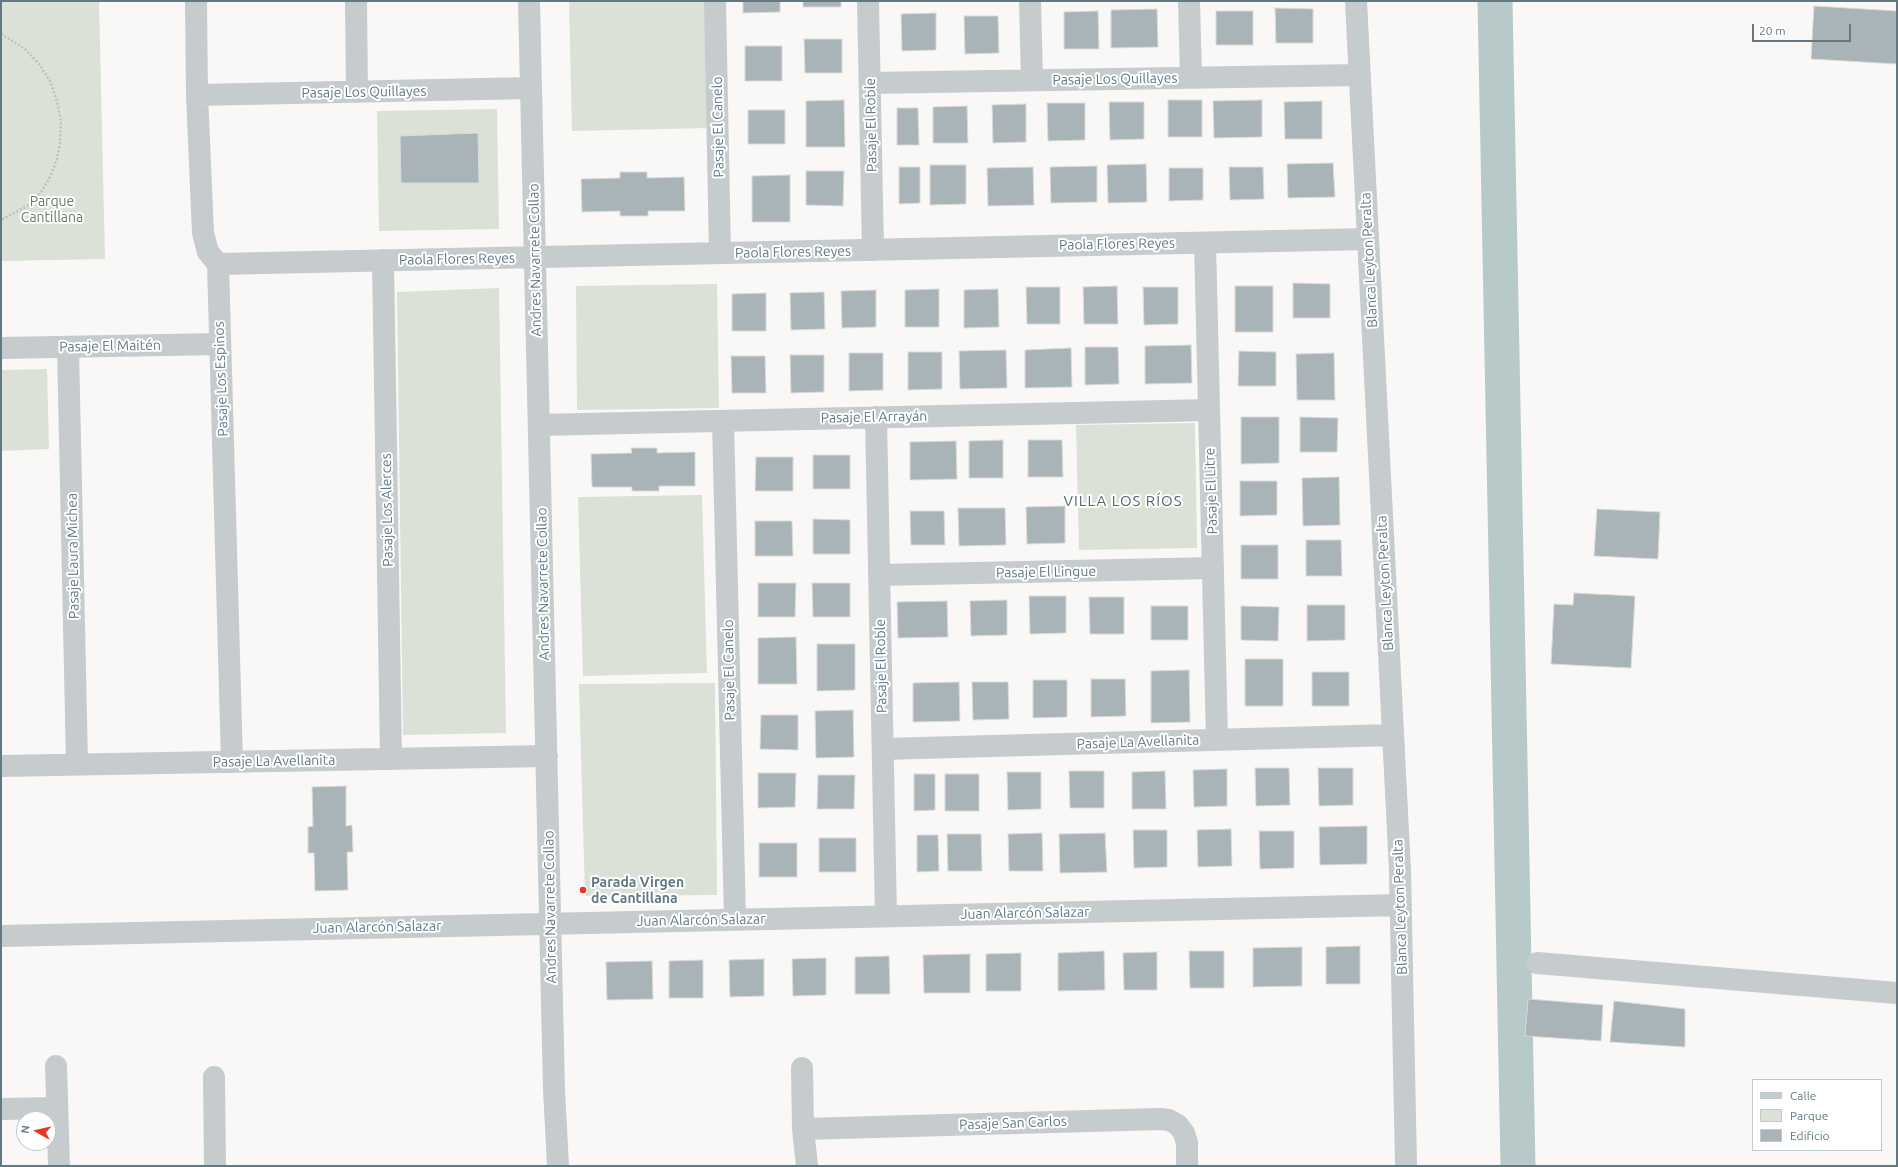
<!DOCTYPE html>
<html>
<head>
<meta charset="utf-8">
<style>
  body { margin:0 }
  #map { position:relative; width:1898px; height:1167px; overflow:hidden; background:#f9f8f6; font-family:Ubuntu,sans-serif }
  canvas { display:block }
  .frame { position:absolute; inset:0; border:2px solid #627983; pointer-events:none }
  .legend { position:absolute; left:1752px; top:1079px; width:130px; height:72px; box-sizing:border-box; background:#fff; border:1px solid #c0c9cd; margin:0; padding:5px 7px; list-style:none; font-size:12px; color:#627983 }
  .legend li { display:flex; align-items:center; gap:8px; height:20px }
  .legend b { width:20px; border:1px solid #c0c9cd }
  .north { position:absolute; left:16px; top:1111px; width:40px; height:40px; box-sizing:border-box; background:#fff; border:1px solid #c0c9cd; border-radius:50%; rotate:278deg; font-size:11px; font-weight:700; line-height:16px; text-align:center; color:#627983 }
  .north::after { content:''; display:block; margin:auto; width:14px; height:18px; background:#ec3523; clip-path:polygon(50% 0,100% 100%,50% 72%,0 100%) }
  .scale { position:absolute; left:1752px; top:24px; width:99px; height:18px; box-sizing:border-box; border:2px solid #627983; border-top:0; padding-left:5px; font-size:12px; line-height:14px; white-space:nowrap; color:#627983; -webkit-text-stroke:3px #fff; paint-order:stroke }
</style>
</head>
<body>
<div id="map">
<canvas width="1898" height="1167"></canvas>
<div class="frame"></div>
<ul class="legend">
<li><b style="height:5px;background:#c6cbce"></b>Calle</li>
<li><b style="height:11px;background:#dbe1d7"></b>Parque</li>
<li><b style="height:11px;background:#a8b4b8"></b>Edificio</li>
</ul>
<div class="north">N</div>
<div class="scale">20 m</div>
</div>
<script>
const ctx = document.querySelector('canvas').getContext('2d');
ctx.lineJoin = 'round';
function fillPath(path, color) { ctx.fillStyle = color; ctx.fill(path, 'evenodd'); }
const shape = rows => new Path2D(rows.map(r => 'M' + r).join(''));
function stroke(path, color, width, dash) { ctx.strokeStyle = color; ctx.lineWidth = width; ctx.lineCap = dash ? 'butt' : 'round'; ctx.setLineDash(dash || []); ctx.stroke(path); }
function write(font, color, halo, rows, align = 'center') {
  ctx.font = font + ' Ubuntu,sans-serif'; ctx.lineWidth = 4; ctx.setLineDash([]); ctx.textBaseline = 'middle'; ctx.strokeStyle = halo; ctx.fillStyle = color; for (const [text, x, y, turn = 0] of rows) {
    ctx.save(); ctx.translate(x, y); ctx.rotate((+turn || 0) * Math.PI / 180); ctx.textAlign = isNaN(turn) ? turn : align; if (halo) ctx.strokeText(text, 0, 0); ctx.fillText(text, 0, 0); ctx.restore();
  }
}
const green = shape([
  [1,1,99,1,105,259,1,261],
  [569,1,705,1,709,128,572,131],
  [497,109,499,229,379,231,377,111],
  [717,284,719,408,577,410,576,286],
  [499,288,506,733,403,735,397,292],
  [47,369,49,449,1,451,1,370],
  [1195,423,1197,548,1079,550,1076,425],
  [702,495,707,673,583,676,578,497],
  [715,683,717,895,585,896,579,684]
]);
const canal = shape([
  [1495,1,1518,1166]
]);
const building = shape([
  [743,1,780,1,780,12,743,13,743,1],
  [803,1,841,1,841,7,803,7,803,1],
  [1814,6,1897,11,1897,64,1811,59,1814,6],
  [1275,8,1313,9,1313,43,1276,43,1275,8],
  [1157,9,1158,47,1111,48,1111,10,1157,9],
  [1098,11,1099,49,1064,49,1064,12,1098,11],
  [1216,11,1253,11,1253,45,1216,45,1216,11],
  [936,13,936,50,902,51,901,14,936,13],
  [964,16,998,16,999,53,965,54,964,16],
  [804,39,842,39,842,73,805,73,804,39],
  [745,46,782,46,782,81,745,81,745,46],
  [844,100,845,147,806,147,806,101,844,100],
  [1168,100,1202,100,1202,137,1168,137,1168,100],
  [1262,100,1262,137,1214,138,1213,101,1262,100],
  [1322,101,1322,139,1285,139,1284,102,1322,101],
  [1109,102,1144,102,1144,139,1110,140,1109,102],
  [1047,103,1085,103,1085,140,1048,141,1047,103],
  [1026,104,1026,142,993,143,992,105,1026,104],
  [967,106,968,143,933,143,933,107,967,106],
  [897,108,918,108,919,145,897,145,897,108],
  [748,110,785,110,785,144,748,144,748,110],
  [478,133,479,183,401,183,400,136,478,133],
  [1333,163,1335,197,1288,198,1287,164,1333,163],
  [1146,164,1147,202,1108,203,1107,165,1146,164],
  [930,165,966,165,966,204,930,205,930,165],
  [1097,166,1097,202,1051,203,1050,167,1097,166],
  [899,167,920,167,920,203,899,204,899,167],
  [1033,167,1034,205,988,206,987,168,1033,167],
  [1229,167,1263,167,1264,199,1230,200,1229,167],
  [1169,168,1203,168,1203,200,1169,201,1169,168],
  [806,171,844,171,843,206,806,205,806,171],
  [620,172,647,172,647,178,684,177,685,211,648,211,648,216,620,216,620,211,582,212,581,179,620,178,620,172],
  [790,175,790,222,752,222,752,176,790,175],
  [1293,283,1330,284,1330,318,1293,318,1293,283],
  [1117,286,1118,324,1084,324,1083,287,1117,286],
  [1235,286,1273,286,1273,332,1235,332,1235,286],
  [1026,287,1060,287,1060,324,1027,324,1026,287],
  [1143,287,1178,287,1178,324,1144,325,1143,287],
  [939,289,939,327,905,327,905,290,939,289],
  [998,289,999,327,964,328,964,290,998,289],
  [876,290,876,327,842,328,841,291,876,290],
  [824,292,825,329,791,330,790,293,824,292],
  [766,293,766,331,732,331,732,294,766,293],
  [1191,345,1192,383,1145,384,1145,346,1191,345],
  [1085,347,1118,347,1119,384,1085,385,1085,347],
  [1071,348,1072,387,1025,388,1025,350,1071,348],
  [1006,350,1007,388,960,389,959,351,1006,350],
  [1239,351,1276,352,1276,386,1238,386,1239,351],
  [908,352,942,352,942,389,908,390,908,352],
  [849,353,883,353,883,390,849,391,849,353],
  [1334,353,1335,400,1297,400,1296,354,1334,353],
  [790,355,824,355,824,392,791,393,790,355],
  [731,356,765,356,766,393,732,393,731,356],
  [1241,417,1279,417,1279,463,1241,464,1241,417],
  [1300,417,1338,418,1337,452,1300,452,1300,417],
  [1003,440,1003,478,969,478,969,441,1003,440],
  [1028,440,1062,440,1063,477,1028,477,1028,440],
  [956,441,957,479,910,480,910,442,956,441],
  [631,448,657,448,657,453,695,452,695,486,659,486,659,491,632,491,632,487,592,487,591,454,632,453,631,448],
  [813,455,850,455,850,489,813,489,813,455],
  [756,457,793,457,793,491,755,491,756,457],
  [1339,477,1340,525,1303,526,1302,478,1339,477],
  [1240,481,1277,481,1277,515,1240,516,1240,481],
  [1065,506,1065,543,1027,544,1026,507,1065,506],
  [958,508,1005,508,1006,545,959,546,958,508],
  [1597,509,1660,512,1658,559,1594,556,1597,509],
  [910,511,944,511,945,545,911,545,910,511],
  [813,519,850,520,850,554,813,554,813,519],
  [755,521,792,521,793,556,755,556,755,521],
  [1306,540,1341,540,1342,576,1306,576,1306,540],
  [1241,545,1278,545,1278,579,1241,579,1241,545],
  [758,583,796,583,795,617,758,617,758,583],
  [812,583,850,583,850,617,813,617,812,583],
  [1574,593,1635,596,1631,668,1551,664,1554,604,1573,605,1574,593],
  [1029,596,1066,596,1066,633,1030,634,1029,596],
  [1089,597,1124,597,1124,634,1090,634,1089,597],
  [1007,600,1007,635,971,636,970,601,1007,600],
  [947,601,948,637,898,638,897,602,947,601],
  [1307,605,1345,605,1345,640,1307,641,1307,605],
  [1151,606,1188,606,1188,640,1151,640,1151,606],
  [1241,606,1279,607,1278,641,1241,640,1241,606],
  [796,637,797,684,758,684,758,638,796,637],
  [817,644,855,644,855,690,817,691,817,644],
  [1245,659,1283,659,1283,706,1245,706,1245,659],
  [1189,670,1190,722,1151,723,1151,671,1189,670],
  [1312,672,1349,672,1349,706,1312,706,1312,672],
  [1091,679,1125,679,1126,716,1091,717,1091,679],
  [1033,680,1067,680,1067,717,1033,718,1033,680],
  [959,682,960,721,913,722,913,683,959,682],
  [972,682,1008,682,1009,719,973,720,972,682],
  [853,710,854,757,816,758,815,711,853,710],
  [761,715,798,715,798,750,760,749,761,715],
  [1255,768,1289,768,1290,805,1256,806,1255,768],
  [1318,768,1353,768,1353,805,1319,806,1318,768],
  [1227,769,1227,806,1194,807,1193,770,1227,769],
  [1069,771,1104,771,1104,808,1070,808,1069,771],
  [1165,771,1166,809,1132,809,1132,772,1165,771],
  [1007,772,1041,772,1041,809,1008,810,1007,772],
  [758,773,796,773,795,807,758,808,758,773],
  [914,774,935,774,935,810,914,811,914,774],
  [945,774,979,774,979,811,945,811,945,774],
  [818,775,855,775,854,809,817,809,818,775],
  [346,786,346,826,352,825,353,852,347,852,348,890,315,891,314,853,308,853,308,827,313,826,312,787,346,786],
  [1367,826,1367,864,1320,865,1319,827,1367,826],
  [1231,829,1232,866,1198,867,1197,830,1231,829],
  [1133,830,1167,830,1167,867,1134,868,1133,830],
  [1259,831,1294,831,1294,868,1260,869,1259,831],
  [1042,833,1043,871,1009,871,1008,834,1042,833],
  [1105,833,1107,872,1060,873,1059,834,1105,833],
  [947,834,981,834,982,871,948,871,947,834],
  [917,835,938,835,939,871,917,872,917,835],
  [819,838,856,838,856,872,819,872,819,838],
  [759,843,797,843,797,877,759,877,759,843],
  [1360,946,1360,984,1326,984,1326,947,1360,946],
  [1302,947,1302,986,1253,987,1253,948,1302,947],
  [1104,951,1105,990,1058,991,1058,953,1104,951],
  [1189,951,1224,951,1224,988,1190,988,1189,951],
  [1157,952,1157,990,1124,990,1123,953,1157,952],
  [1021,953,1021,991,986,991,986,954,1021,953],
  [970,954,970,993,924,993,923,955,970,954],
  [889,956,890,994,855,994,855,957,889,956],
  [826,958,826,995,793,996,792,959,826,958],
  [764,959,764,996,730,997,729,960,764,959],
  [703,960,703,998,669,998,669,961,703,960],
  [652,961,653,999,607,1000,606,962,652,961],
  [1528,999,1603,1005,1601,1041,1525,1036,1528,999],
  [1614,1001,1685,1009,1685,1047,1610,1042,1614,1001]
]);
const path = shape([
  [1,34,25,49,39,64,50,81,57,101,61,121,60,142,57,159,51,175,42,191,31,204,1,220]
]);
const minor = shape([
  [196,1,197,95,203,233,208,252,218,264,232,762],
  [356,1,357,92],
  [529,1,554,1089,558,1166],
  [715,1,720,253],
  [868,1,873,250],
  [1030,1,1032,80],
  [1189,1,1191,77],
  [1356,1,1400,871,1406,1166],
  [870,83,1359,75],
  [197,95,531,88],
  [1205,243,1217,740],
  [383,260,391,759],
  [218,264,1368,239],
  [68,347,77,764],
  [1,348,220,344],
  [876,417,886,916],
  [723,421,735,919],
  [539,425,1209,410],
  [879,575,1213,568],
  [883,749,1393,735],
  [1,766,547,756],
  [1,936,1401,905],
  [1537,963,1897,993],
  [56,1066,59,1166],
  [802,1068,803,1129,807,1166],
  [214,1077,215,1166],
  [1,1109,57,1108],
  [803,1129,1160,1119,1169,1120,1178,1125,1184,1133,1187,1143,1187,1166]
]);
const markers = [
  [583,890,4,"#ec3523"]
];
const streetNames = [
  ["Pasaje Los Quillayes",1115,79,-1],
  ["Pasaje Los Quillayes",364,92,-1],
  ["Pasaje El Roble",871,125,-91],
  ["Pasaje El Canelo",718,127,-91],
  ["Paola Flores Reyes",1117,244,-1],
  ["Paola Flores Reyes",793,252,-1],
  ["Paola Flores Reyes",457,259,-1],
  ["Andres Navarrete Collao",535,260,-91],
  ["Blanca Leyton Peralta",1369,260,-93],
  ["Pasaje El Maitén",110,346,-1],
  ["Pasaje Los Espinos",221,379,-92],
  ["Pasaje El Arrayán",874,417,-1],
  ["Pasaje El Litre",1211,491,-92],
  ["Pasaje Los Alerces",387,510,-91],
  ["Pasaje Laura Michea",73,556,-91],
  ["Pasaje El Lingue",1046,572,-1],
  ["Blanca Leyton Peralta",1385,583,-93],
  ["Andres Navarrete Collao",543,584,-91],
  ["Pasaje El Roble",881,666,-91],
  ["Pasaje El Canelo",729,670,-91],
  ["Pasaje La Avellanita",1138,742,-2],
  ["Pasaje La Avellanita",274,761,-1],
  ["Andres Navarrete Collao",550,907,-91],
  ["Blanca Leyton Peralta",1400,907,-92],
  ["Juan Alarcón Salazar",1025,913,-1],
  ["Juan Alarcón Salazar",701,920,-1],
  ["Juan Alarcón Salazar",377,927,-1],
  ["Pasaje San Carlos",1013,1123,-2]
];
const parkNames = [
  ["Parque",52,201],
  ["Cantillana",52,217]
];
const poiNames = [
  ["Parada Virgen",591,882],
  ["de Cantillana",591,898]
];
const neighbourhoodNames = [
  ["VILLA LOS RÍOS",1123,501]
];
fillPath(green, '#dbe1d7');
stroke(canal, '#b8c9ca', 35);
fillPath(building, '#a8b4b8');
stroke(building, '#dbdad8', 1);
stroke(path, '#bdc1c3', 2.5, [2, 2]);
stroke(minor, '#c6cbce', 22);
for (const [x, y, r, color] of markers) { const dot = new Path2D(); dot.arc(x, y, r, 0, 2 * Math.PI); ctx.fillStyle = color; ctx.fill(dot); stroke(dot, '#fff', 1.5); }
write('14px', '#627983', '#fff', streetNames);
write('14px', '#697a62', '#fff', parkNames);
write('bold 14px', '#627983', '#fff', poiNames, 'left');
ctx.letterSpacing = '1px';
write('15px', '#55666d', '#fff', neighbourhoodNames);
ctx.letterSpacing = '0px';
</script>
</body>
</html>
